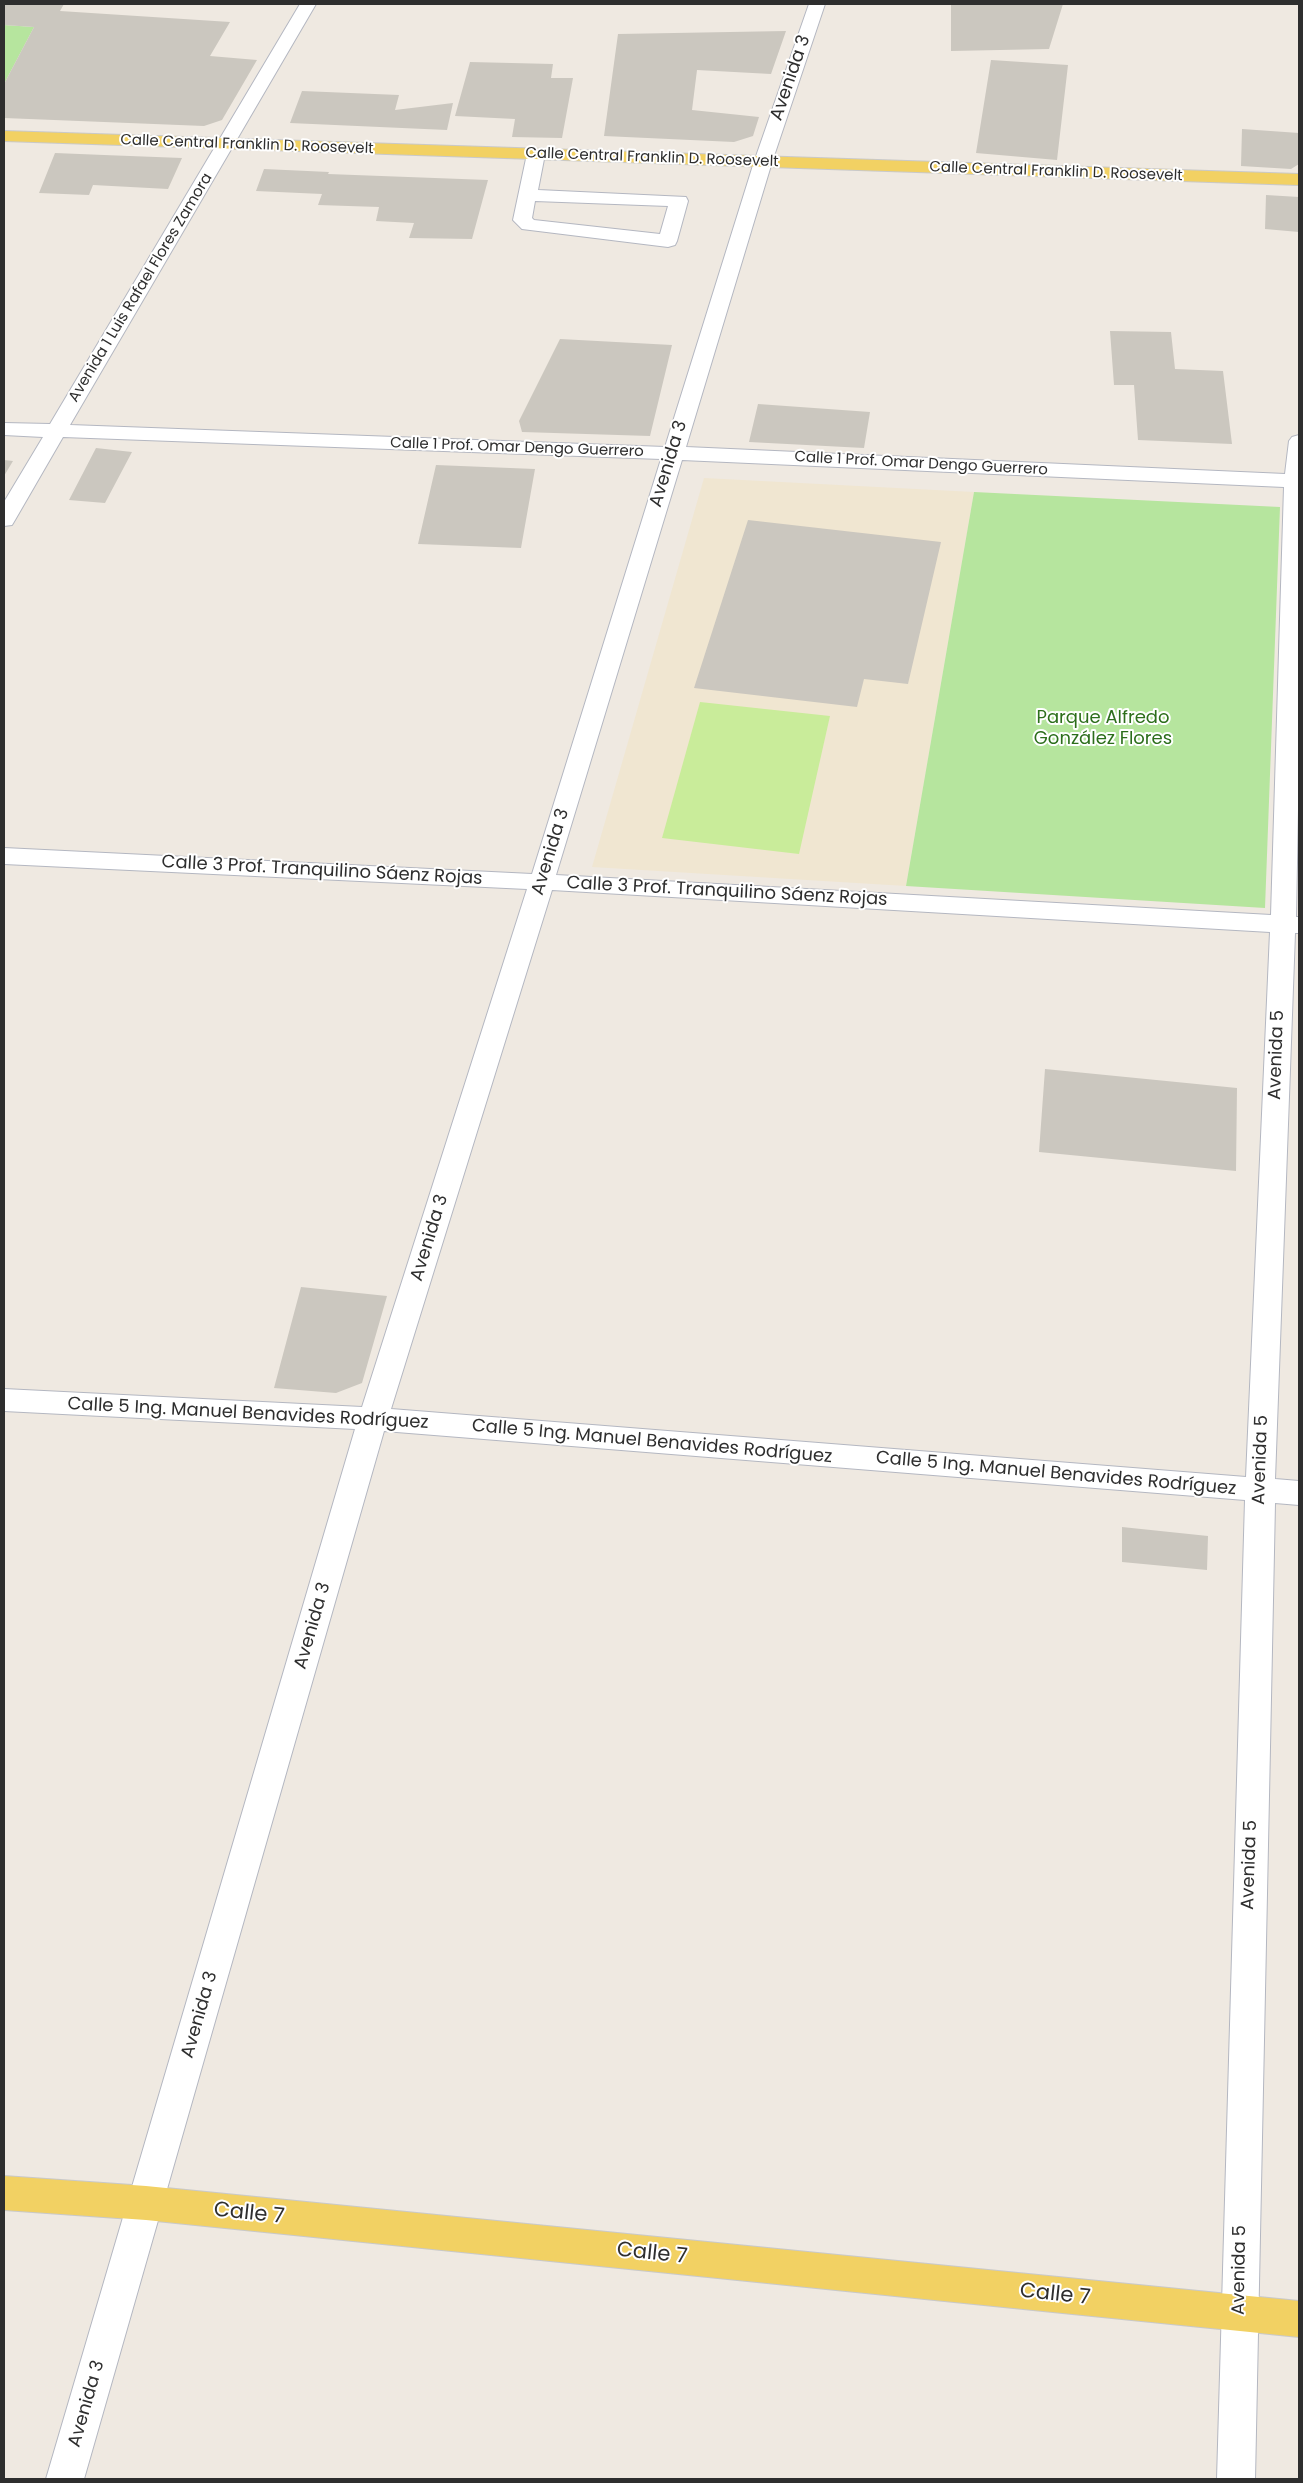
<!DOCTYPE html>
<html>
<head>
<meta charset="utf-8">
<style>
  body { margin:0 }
  #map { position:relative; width:1303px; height:2483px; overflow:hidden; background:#efe9e1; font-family:Poppins,sans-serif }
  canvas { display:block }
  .frame { position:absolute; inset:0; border:5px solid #2e2e2e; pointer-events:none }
</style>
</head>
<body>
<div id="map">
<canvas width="1303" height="2483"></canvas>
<div class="frame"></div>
</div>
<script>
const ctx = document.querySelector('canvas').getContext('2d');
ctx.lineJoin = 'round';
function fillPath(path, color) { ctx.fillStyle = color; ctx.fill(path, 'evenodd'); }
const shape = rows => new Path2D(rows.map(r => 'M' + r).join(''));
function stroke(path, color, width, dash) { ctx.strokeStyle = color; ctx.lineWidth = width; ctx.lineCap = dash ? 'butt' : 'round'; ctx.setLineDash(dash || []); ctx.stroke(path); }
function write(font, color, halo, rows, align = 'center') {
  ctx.font = font + ' Poppins,sans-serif'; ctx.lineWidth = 4; ctx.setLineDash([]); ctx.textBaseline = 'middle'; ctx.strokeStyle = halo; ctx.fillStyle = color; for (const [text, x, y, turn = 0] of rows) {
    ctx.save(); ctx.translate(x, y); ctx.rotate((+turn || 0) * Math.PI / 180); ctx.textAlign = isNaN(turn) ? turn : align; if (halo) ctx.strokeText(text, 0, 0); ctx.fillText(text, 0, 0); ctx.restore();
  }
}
const education = shape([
  [704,478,974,492,906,886,592,867]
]);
const green = shape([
  [4,25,34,27,4,84],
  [974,492,1280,507,1265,908,906,886]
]);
const pitch = shape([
  [700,702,830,716,799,854,662,838]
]);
const building = shape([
  [4,4,64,4,60,11,230,22,210,56,257,60,222,120,204,126,4,118,4,84,34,27,4,25],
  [951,4,1063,4,1049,49,951,51],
  [786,31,771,74,697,70,692,110,759,117,753,136,734,142,604,136,618,34],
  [991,60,1068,65,1057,160,976,153],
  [470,62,553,64,551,78,573,78,562,138,512,137,515,119,455,116],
  [302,91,399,95,395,110,453,103,447,130,290,123],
  [1242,129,1299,133,1299,164,1291,169,1241,166],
  [55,153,104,155,182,158,168,189,93,185,89,195,39,193],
  [264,169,329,172,328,174,488,180,472,239,409,238,414,223,376,221,379,207,318,205,322,194,256,191],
  [1266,195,1299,197,1299,232,1265,229],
  [1110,331,1171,332,1175,369,1223,371,1232,444,1138,440,1134,385,1114,385],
  [560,339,672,345,650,436,522,432,519,421],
  [758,404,870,412,864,448,749,442],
  [96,448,132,452,105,503,69,500],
  [4,460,13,461,4,476],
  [436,465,535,469,521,548,418,544],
  [748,520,941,542,908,684,864,679,857,707,694,688],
  [1045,1069,1237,1088,1236,1171,1039,1152],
  [301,1287,387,1296,362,1383,336,1393,274,1388],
  [1122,1527,1208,1536,1207,1570,1122,1562]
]);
const minor = shape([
  [300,4,316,4,70,425,665,447,754,162,809,4,825,4,772,162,686,447,1285,474,1289,441,1292,437,1299,435,1299,755,1296,917,1299,917,1299,933,1295,933,1275,1479,1299,1481,1299,1505,1275,1503,1255,2479,1217,2479,1245,1500,384,1431,84,2479,46,2479,355,1429,4,1411,4,1389,362,1407,527,889,4,864,4,848,532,874,661,459,63,437,15,520,12,525,4,526,4,502,43,437,4,435,4,423,50,424,300,4],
  [682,460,1284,487,1271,915,556,875,682,460],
  [552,890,1270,932,1246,1477,391,1409,552,890],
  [536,149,542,150,545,154,538,190,686,197,688,201,677,241,675,245,668,247,522,229,513,220,527,154,530,150,536,149],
  [535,201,668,206,660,234,534,220,532,218,535,201]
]);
const major = shape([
  [4,131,1299,174,1299,185,4,141,4,131],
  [4,2176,146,2186,1299,2301,1299,2337,146,2220,4,2210,4,2176]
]);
const farStreetnames = [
  ["Calle Central Franklin D. Roosevelt",247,145,2],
  ["Calle Central Franklin D. Roosevelt",652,158,2],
  ["Calle Central Franklin D. Roosevelt",1056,172,2],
  ["Avenida 1 Luis Rafael Flores Zamora",141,288,-59],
  ["Calle 1 Prof. Omar Dengo Guerrero",517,448,2],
  ["Calle 1 Prof. Omar Dengo Guerrero",921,464,3]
];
const streetNames = [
  ["Avenida 3",791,78,-71],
  ["Avenida 3",669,464,-73],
  ["Avenida 3",551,852,-73],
  ["Calle 3 Prof. Tranquilino Sáenz Rojas",322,871,3],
  ["Calle 3 Prof. Tranquilino Sáenz Rojas",727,892,3],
  ["Avenida 5",1277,1055,-88],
  ["Avenida 3",430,1238,-73],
  ["Calle 5 Ing. Manuel Benavides Rodríguez",248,1414,3],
  ["Calle 5 Ing. Manuel Benavides Rodríguez",652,1442,5],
  ["Avenida 5",1261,1460,-88],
  ["Calle 5 Ing. Manuel Benavides Rodríguez",1056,1474,5],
  ["Avenida 3",313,1626,-74],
  ["Avenida 5",1250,1865,-88],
  ["Avenida 3",200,2015,-74],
  ["Avenida 5",1240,2270,-89],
  ["Avenida 3",87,2404,-74]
];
const parkNames = [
  ["Parque Alfredo",1103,718],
  ["González Flores",1103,739]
];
const nearStreetnames = [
  ["Calle 7",249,2214,6],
  ["Calle 7",652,2254,6],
  ["Calle 7",1055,2295,6]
];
fillPath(education, '#f0e6d1');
fillPath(green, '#b6e59e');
fillPath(pitch, '#c9ec9a');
fillPath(building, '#cbc7bf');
stroke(minor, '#b4b7c1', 2);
stroke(major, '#c9c9c9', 2);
fillPath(minor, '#fff');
fillPath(major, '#f2d163');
write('15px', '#2e2e2e', '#fff', farStreetnames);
write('18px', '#2e2e2e', '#fff', streetNames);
write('18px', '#2c6e1b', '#fff', parkNames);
write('21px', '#2e2e2e', '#fff', nearStreetnames);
</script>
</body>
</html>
